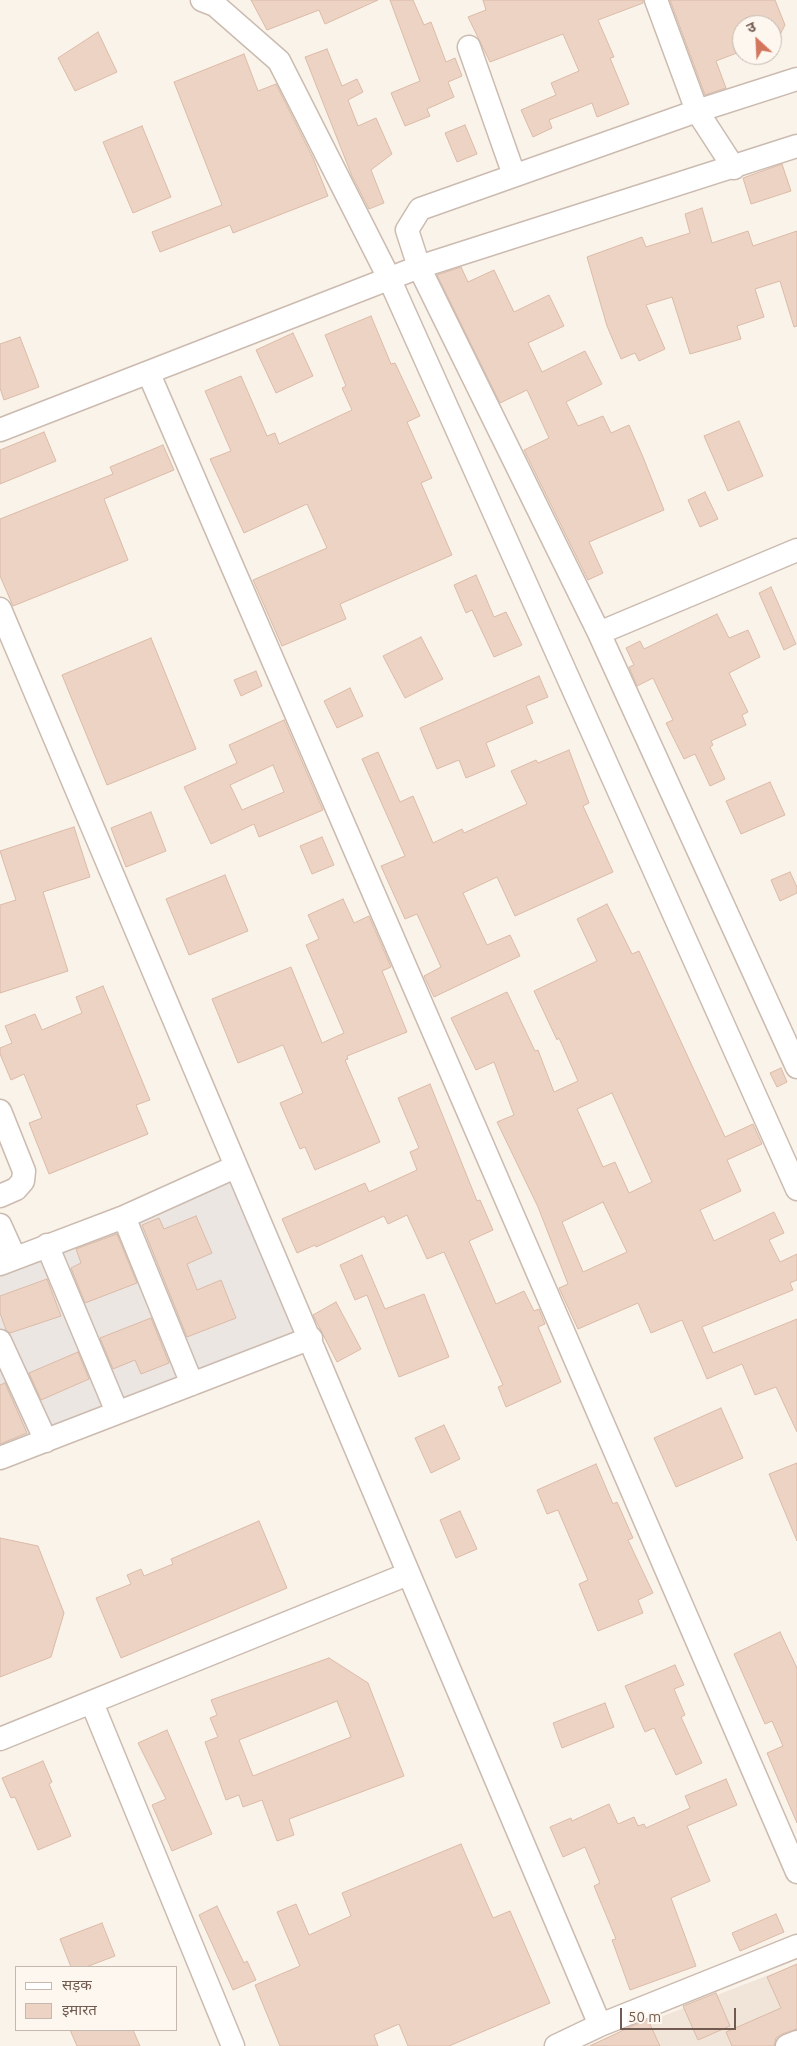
<!DOCTYPE html>
<html>
<head>
<meta charset="utf-8">
<style>
  body { margin:0 }
  #map { position:relative; width:797px; height:2046px; overflow:hidden; background:#faf3e9; font-family:Ubuntu,"Noto Sans Devanagari",sans-serif }
  canvas { display:block }
  .legend { position:absolute; left:15px; top:1966px; width:162px; height:65px; box-sizing:border-box; background:#fdf7ef; border:1px solid #c5b9af; margin:0; padding:6px 9px; list-style:none; font-size:15px; color:#715b50 }
  .legend li { display:flex; align-items:center; gap:10px; height:25px }
  .legend b { width:25px; border:1px solid #c5b9af }
  .north { position:absolute; left:732px; top:15px; width:50px; height:50px; box-sizing:border-box; background:#fdf7ef; border:1px solid #c5b9af; border-radius:50%; rotate:335deg; font-size:14px; font-weight:700; line-height:20px; text-align:center; color:#715b50 }
  .north::after { content:''; display:block; margin:auto; width:18px; height:22px; background:#d3765e; clip-path:polygon(50% 0,100% 100%,50% 72%,0 100%) }
  .scale { position:absolute; left:620px; top:2008px; width:116px; height:22px; box-sizing:border-box; border:2px solid #715b50; border-top:0; padding-left:6px; font-size:15px; line-height:18px; white-space:nowrap; color:#715b50; -webkit-text-stroke:4px #fdf7ef; paint-order:stroke }
</style>
</head>
<body>
<div id="map">
<canvas width="797" height="2046"></canvas>
<ul class="legend">
<li><b style="height:6px;background:#fff"></b>सड़क</li>
<li><b style="height:14px;background:#ecd3c4"></b>इमारत</li>
</ul>
<div class="north">उ</div>
<div class="scale">50 m</div>
</div>
<script>
const ctx = document.querySelector('canvas').getContext('2d');
ctx.lineJoin = 'round';
function fillPath(path, color) { ctx.fillStyle = color; ctx.fill(path, 'evenodd'); }
const shape = rows => new Path2D(rows.map(r => 'M' + r).join(''));
function stroke(path, color, width, dash) { ctx.strokeStyle = color; ctx.lineWidth = width; ctx.lineCap = dash ? 'butt' : 'round'; ctx.setLineDash(dash || []); ctx.stroke(path); }
const residential = shape([
  [797,1964,797,2046,586,2046]
]);
const industrial = shape([
  [232,1168,307,1342,0,1460,0,1263]
]);
const building = shape([
  [251,0,378,0,325,24,319,10,267,30,251,0],
  [390,0,413,0,424,25,431,22,446,62,455,58,462,76,448,82,454,97,427,109,430,116,405,126,391,93,420,81,390,0],
  [483,0,643,0,643,3,598,20,614,57,610,58,629,104,597,117,592,103,549,120,552,128,533,137,521,110,556,95,551,83,579,71,563,34,490,62,468,17,486,10,483,0],
  [670,0,775,0,785,25,772,50,772,25,742,25,742,51,716,61,726,88,705,95,670,0],
  [98,32,117,72,75,91,58,58,98,32],
  [327,49,342,86,357,79,363,92,348,100,358,126,376,118,392,154,371,170,384,203,369,209,352,176,305,57,327,49],
  [244,54,258,91,276,84,313,158,328,196,233,233,230,225,160,252,152,232,222,205,174,82,244,54],
  [465,125,477,154,457,162,445,133,465,125],
  [142,126,171,197,133,213,103,142,142,126],
  [782,164,791,191,751,204,743,178,782,164],
  [702,208,712,243,748,231,753,246,797,231,797,326,794,327,780,281,755,289,764,317,737,326,741,339,690,354,672,297,646,305,665,349,639,361,635,353,621,359,607,326,587,257,642,237,646,247,690,233,685,214,702,208],
  [461,267,468,282,494,270,514,312,549,295,564,326,528,343,542,372,585,351,602,384,566,402,578,426,603,416,611,433,629,425,643,457,664,510,589,542,603,573,588,580,524,450,549,438,527,390,500,403,437,275,461,267],
  [371,316,391,364,395,363,420,416,407,422,432,478,421,483,452,555,340,604,346,619,282,646,253,580,327,548,307,504,244,533,210,459,231,451,205,391,241,376,267,436,275,433,279,444,352,410,342,388,346,386,325,335,371,316],
  [293,333,313,376,276,393,256,350,293,333],
  [20,337,39,387,4,400,0,388,0,344,20,337],
  [739,421,763,476,728,491,704,436,739,421],
  [44,432,56,461,0,484,0,450,44,432],
  [163,445,174,470,104,499,128,560,13,606,0,576,0,519,113,474,110,467,163,445],
  [705,492,718,519,700,527,688,500,705,492],
  [476,575,494,617,506,612,522,645,494,657,472,610,466,613,454,585,476,575],
  [771,587,796,644,784,650,759,593,771,587],
  [717,614,729,638,748,630,760,657,729,673,748,712,742,715,746,725,711,741,713,745,710,747,725,779,710,786,695,754,684,759,666,723,673,720,653,678,637,686,629,667,634,665,626,648,640,641,644,649,717,614],
  [421,637,443,679,405,698,383,656,421,637],
  [151,638,196,749,107,785,62,675,151,638],
  [256,671,262,686,241,696,234,680,256,671],
  [539,676,548,697,526,706,533,723,486,743,495,766,466,778,459,760,437,769,420,728,539,676],
  [350,688,363,716,337,728,324,701,350,688],
  [284,720,323,810,259,837,254,824,211,844,184,787,237,763,229,745,284,720],
  [273,765,284,792,242,810,230,785,273,765],
  [569,750,589,803,583,806,613,872,515,916,497,877,463,893,487,945,510,935,520,956,434,997,424,976,441,967,417,914,405,919,381,866,405,856,362,759,378,752,400,802,413,796,433,843,462,829,464,833,527,804,511,771,536,760,538,763,569,750],
  [770,782,785,815,741,834,726,801,770,782],
  [151,812,166,851,126,867,111,828,151,812],
  [74,827,90,877,43,892,68,971,0,993,0,905,16,900,0,851,74,827],
  [322,837,334,865,312,874,300,846,322,837],
  [790,872,797,887,797,893,780,901,771,880,790,872],
  [225,875,248,931,189,955,166,899,225,875],
  [343,899,354,923,369,916,391,967,382,971,407,1032,347,1056,348,1059,345,1060,380,1142,315,1170,305,1147,300,1149,280,1103,303,1093,283,1045,238,1063,212,999,291,967,322,1043,344,1033,306,945,319,939,308,915,343,899],
  [607,904,632,954,639,951,725,1137,753,1124,762,1144,727,1160,741,1191,700,1210,714,1241,774,1212,784,1233,769,1240,780,1262,797,1254,797,1280,790,1283,793,1290,702,1327,713,1353,797,1319,797,1432,776,1387,755,1395,742,1364,707,1379,682,1320,651,1333,638,1303,578,1329,559,1288,568,1284,538,1207,497,1122,514,1115,494,1062,476,1070,451,1018,507,992,535,1051,538,1050,554,1092,578,1081,559,1038,557,1040,534,991,597,961,577,919,607,904],
  [612,1093,652,1182,629,1193,615,1162,603,1167,577,1109,612,1093],
  [603,1202,627,1252,583,1272,562,1222,603,1202],
  [103,986,150,1100,136,1105,148,1134,49,1174,29,1123,42,1118,24,1074,11,1080,0,1054,0,1048,12,1043,5,1026,35,1014,42,1030,82,1013,76,997,103,986],
  [781,1068,787,1082,777,1087,770,1073,781,1068],
  [430,1084,477,1201,480,1200,493,1230,469,1241,496,1304,524,1291,534,1311,539,1309,545,1324,538,1327,561,1382,506,1407,498,1387,503,1385,444,1252,427,1259,407,1215,388,1224,384,1216,316,1247,315,1245,297,1253,282,1219,365,1183,369,1192,417,1170,410,1152,419,1148,398,1098,430,1084],
  [196,1216,212,1253,187,1264,197,1290,221,1280,236,1318,187,1337,142,1225,159,1218,164,1229,196,1216],
  [117,1234,137,1283,85,1303,71,1268,81,1263,76,1249,117,1234],
  [362,1255,385,1309,424,1294,449,1357,399,1377,367,1295,355,1300,340,1265,362,1255],
  [47,1279,61,1316,10,1333,6,1330,0,1313,0,1296,47,1279],
  [336,1302,361,1349,337,1362,313,1315,336,1302],
  [151,1318,169,1363,141,1374,135,1360,113,1369,100,1338,151,1318],
  [78,1352,89,1379,41,1400,29,1373,78,1352],
  [5,1383,27,1433,0,1444,0,1385,5,1383],
  [721,1408,743,1458,676,1487,654,1438,721,1408],
  [444,1425,460,1459,431,1473,415,1438,444,1425],
  [797,1463,797,1541,769,1474,797,1463],
  [596,1464,613,1504,617,1502,633,1538,628,1540,653,1593,638,1600,643,1613,598,1631,579,1584,588,1580,558,1510,547,1514,537,1490,596,1464],
  [460,1511,477,1549,456,1558,440,1520,460,1511],
  [259,1521,287,1588,121,1658,96,1598,131,1584,127,1575,141,1569,144,1576,173,1564,171,1559,259,1521],
  [0,1538,38,1546,64,1613,51,1657,0,1677,0,1538],
  [780,1632,797,1668,797,1823,767,1753,783,1746,772,1721,765,1724,734,1654,780,1632],
  [329,1658,368,1683,404,1776,289,1819,294,1835,277,1841,262,1800,243,1807,239,1795,226,1800,205,1742,218,1737,210,1718,217,1715,211,1700,329,1658],
  [337,1701,351,1737,253,1776,239,1740,337,1701],
  [675,1665,684,1685,674,1689,685,1715,681,1717,702,1763,676,1775,654,1728,645,1732,625,1686,675,1665],
  [605,1703,614,1727,562,1748,553,1723,605,1703],
  [167,1730,212,1834,172,1851,152,1805,166,1799,138,1743,167,1730],
  [43,1761,52,1782,49,1784,71,1836,38,1850,15,1797,11,1798,2,1778,43,1761],
  [726,1779,737,1805,687,1826,710,1881,671,1898,696,1966,630,1990,612,1940,616,1939,594,1886,600,1883,585,1847,563,1857,550,1827,571,1818,572,1821,609,1804,618,1824,634,1817,638,1826,644,1824,646,1828,690,1808,685,1796,726,1779],
  [461,1844,493,1918,510,1911,550,2003,449,2046,408,2046,399,2024,374,2035,378,2046,280,2046,255,1985,300,1966,277,1912,296,1904,309,1935,351,1916,342,1893,461,1844],
  [217,1906,244,1963,247,1961,256,1980,233,1990,199,1915,217,1906],
  [776,1914,784,1932,740,1951,732,1933,776,1914],
  [102,1923,115,1956,86,1967,71,1967,60,1939,102,1923],
  [797,1964,797,2029,782,2034,776,2038,774,2046,732,2046,726,2032,781,2008,767,1977,797,1964],
  [716,1993,730,2026,698,2040,683,2006,716,1993],
  [648,2020,660,2046,590,2046,632,2026,648,2020],
  [70,2030,133,2030,140,2046,77,2046,70,2030]
]);
const minor = shape([
  [202,0,215,5,279,61,389,278,797,1189],
  [656,0,697,111,734,168],
  [469,47,514,175],
  [797,79,697,111,420,209,407,230,419,267,599,633,797,1067],
  [149,374,797,1872],
  [0,430,419,267,797,146],
  [0,609,600,2025],
  [599,633,797,550],
  [0,1111,24,1171,23,1181,16,1189,0,1196],
  [124,1217,192,1384],
  [0,1225,15,1258],
  [47,1245,117,1412],
  [0,1264,124,1217,235,1167],
  [0,1341,46,1441],
  [0,1458,311,1338],
  [92,1703,233,2046],
  [0,1739,408,1574],
  [556,2046,600,2025,797,1946],
  [787,2046,797,2042]
]);
fillPath(residential, '#f0e5d8');
fillPath(industrial, '#ebe6e2');
fillPath(building, '#ecd3c4');
stroke(building, '#dcbaa7', 1);
stroke(minor, '#cbbbb0', 25);
stroke(minor, '#fff', 22);
</script>
</body>
</html>
